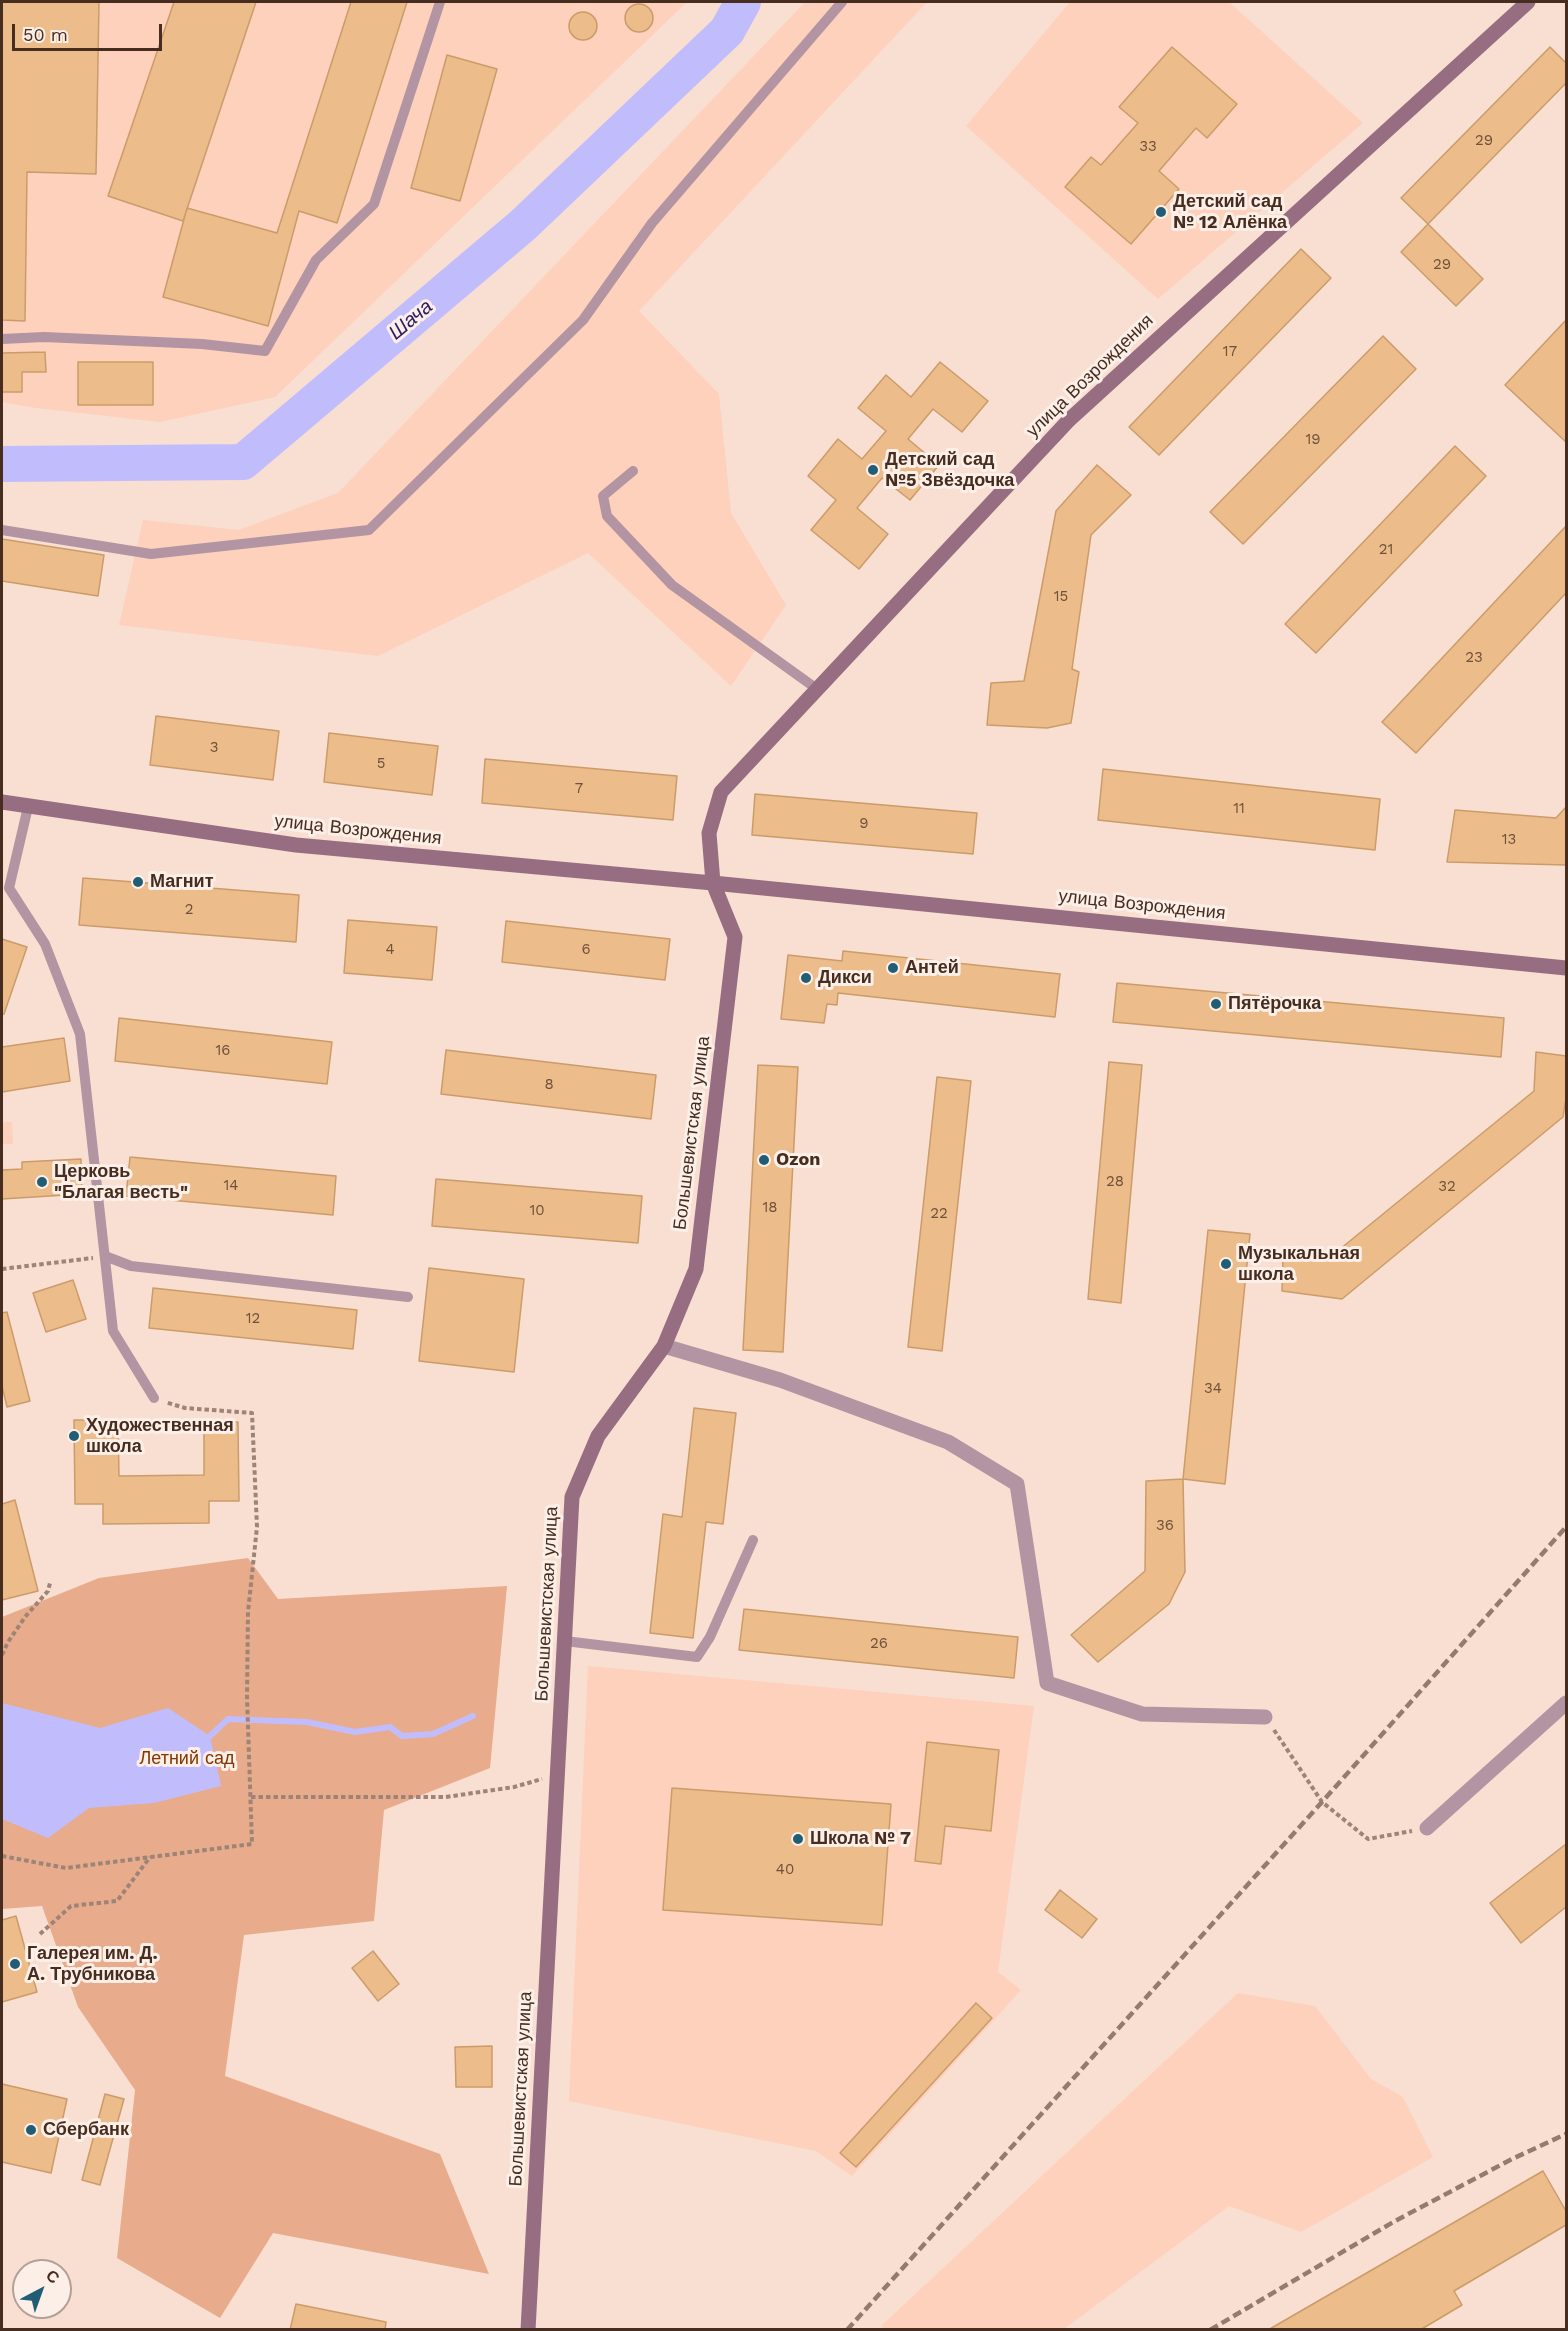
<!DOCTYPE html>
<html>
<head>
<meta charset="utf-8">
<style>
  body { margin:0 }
  #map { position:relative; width:1568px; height:2331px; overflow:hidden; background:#f9ded2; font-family:"Work Sans",sans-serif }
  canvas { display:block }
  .frame { position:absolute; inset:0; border:3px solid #462d20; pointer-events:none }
  .north { position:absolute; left:12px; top:2259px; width:60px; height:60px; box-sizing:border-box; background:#fcefe8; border:2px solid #b3a198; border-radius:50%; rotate:41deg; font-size:16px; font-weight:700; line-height:24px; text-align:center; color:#462d20 }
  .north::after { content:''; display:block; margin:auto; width:21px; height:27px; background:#215e75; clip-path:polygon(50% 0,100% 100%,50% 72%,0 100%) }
  .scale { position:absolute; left:12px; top:24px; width:150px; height:27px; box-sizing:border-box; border:3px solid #462d20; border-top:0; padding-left:8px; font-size:18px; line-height:21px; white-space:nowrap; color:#462d20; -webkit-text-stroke:4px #fcefe8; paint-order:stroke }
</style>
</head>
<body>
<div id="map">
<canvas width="1568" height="2331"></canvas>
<div class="frame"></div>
<div class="north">С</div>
<div class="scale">50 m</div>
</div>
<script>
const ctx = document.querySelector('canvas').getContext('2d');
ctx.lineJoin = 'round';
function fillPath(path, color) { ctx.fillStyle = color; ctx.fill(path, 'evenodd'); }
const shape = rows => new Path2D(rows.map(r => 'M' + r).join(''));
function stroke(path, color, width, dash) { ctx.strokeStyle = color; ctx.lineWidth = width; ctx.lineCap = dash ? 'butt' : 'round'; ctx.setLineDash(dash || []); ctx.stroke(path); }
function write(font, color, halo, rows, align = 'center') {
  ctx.font = font + ' "Work Sans",sans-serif'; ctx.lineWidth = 6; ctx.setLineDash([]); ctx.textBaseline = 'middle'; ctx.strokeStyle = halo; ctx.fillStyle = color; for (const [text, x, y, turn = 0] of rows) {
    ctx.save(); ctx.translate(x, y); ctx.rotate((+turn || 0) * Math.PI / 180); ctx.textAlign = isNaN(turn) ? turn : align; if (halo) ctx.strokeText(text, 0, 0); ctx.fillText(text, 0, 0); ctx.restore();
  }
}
const built = shape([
  [2,2,687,2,275,397,160,422,36,408,2,402],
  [805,2,927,2,639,311,719,394,731,513,786,605,731,686,588,553,378,656,119,625,143,520,239,530,338,493],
  [1070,2,1229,2,1363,123,1158,299,966,126],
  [2,1122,12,1122,13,1144,2,1144],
  [588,1666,1034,1706,998,1972,1021,1990,852,2176,816,2151,569,2101],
  [1238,1993,1315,2006,1371,2079,1403,2097,1433,2157,1301,2232,1229,2206,1064,2329,884,2329,881,2326]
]);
const green = shape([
  [248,1558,278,1599,507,1586,490,1768,384,1810,374,1921,244,1935,225,2076,440,2154,489,2274,273,2233,220,2318,117,2258,135,2090,78,2007,42,1906,2,1909,2,1617,99,1578]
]);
const water = shape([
  [2,1703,100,1728,168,1708,210,1736,221,1786,154,1803,89,1808,48,1838,2,1819]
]);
const stream = shape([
  [210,1736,228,1719,307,1722,355,1732,390,1727,402,1736,433,1734,473,1716]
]);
const river = shape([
  [2,464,243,462,523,225,727,31,743,2]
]);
const building = shape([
  [2,2,99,2,96,174,27,172,25,321,2,320,2,2],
  [174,2,256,2,183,221,108,196,174,2],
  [351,2,407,2,337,223,299,211,268,326,163,297,187,208,277,233,351,2],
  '625 18a14 14 0 1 1 28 0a14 14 0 1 1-28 0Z',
  '569 26a14 14 0 1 1 28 0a14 14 0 1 1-28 0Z',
  [1172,47,1237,104,1207,138,1196,128,1159,171,1179,189,1131,244,1065,187,1091,157,1101,165,1138,123,1119,107,1172,47],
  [1550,47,1566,63,1566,83,1428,224,1401,198,1550,47],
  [447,55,497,69,460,201,411,188,447,55],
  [1428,224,1483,279,1456,306,1401,252,1428,224],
  [1301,249,1331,278,1159,455,1129,427,1301,249],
  [1566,320,1566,442,1505,385,1566,320],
  [1383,336,1416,369,1243,544,1210,512,1383,336],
  [45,352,46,372,22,372,22,392,2,392,2,353,45,352],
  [78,362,153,362,153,405,78,405,78,362],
  [940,362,988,401,962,432,933,409,908,439,939,465,910,500,882,478,857,508,888,534,859,569,811,530,836,500,808,476,838,439,862,459,886,431,858,408,886,375,911,397,940,362],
  [1455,446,1486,476,1316,653,1285,624,1455,446],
  [1097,465,1131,495,1091,535,1072,669,1079,672,1071,723,1047,728,987,725,991,683,1024,681,1056,511,1097,465],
  [1566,526,1566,593,1416,753,1382,722,1566,526],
  [2,539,104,555,98,596,2,581,2,539],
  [156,716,279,731,273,780,150,765,156,716],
  [329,733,438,746,432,795,324,782,329,733],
  [485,759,677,776,673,820,482,803,485,759],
  [1103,769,1380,799,1375,850,1098,820,1103,769],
  [755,794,977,813,973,854,752,835,755,794],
  [1566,807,1566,865,1447,862,1455,810,1556,818,1566,807],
  [83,878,299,895,296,942,79,925,83,878],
  [348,920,437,927,432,980,344,973,348,920],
  [506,921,670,939,665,980,502,962,506,921],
  [2,939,27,947,4,1014,2,1014,2,939],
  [843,951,1060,974,1055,1017,838,993,837,1005,827,1004,824,1023,781,1019,788,955,842,961,843,951],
  [1117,983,1504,1018,1501,1057,1113,1022,1117,983],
  [119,1018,332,1042,327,1084,115,1061,119,1018],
  [64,1038,70,1081,2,1092,2,1047,64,1038],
  [446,1050,656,1075,651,1119,441,1094,446,1050],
  [1536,1052,1566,1056,1566,1098,1563,1117,1342,1299,1282,1291,1283,1256,1329,1258,1534,1091,1536,1052],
  [1109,1062,1142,1065,1121,1303,1088,1299,1109,1062],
  [758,1065,798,1067,783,1352,743,1350,758,1065],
  [937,1077,971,1081,942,1351,908,1347,937,1077],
  [130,1157,336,1176,333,1215,126,1196,130,1157],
  [81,1159,82,1194,2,1199,2,1170,22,1169,22,1162,81,1159],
  [436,1179,642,1196,638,1243,432,1226,436,1179],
  [1208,1230,1250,1234,1225,1484,1183,1479,1208,1230],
  [429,1268,524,1279,514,1372,419,1361,429,1268],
  [73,1280,86,1319,46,1332,33,1293,73,1280],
  [153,1288,357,1310,353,1349,149,1328,153,1288],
  [7,1312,30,1401,7,1407,2,1386,2,1313,7,1312],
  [694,1408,736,1413,723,1524,706,1522,693,1638,650,1633,663,1514,682,1517,694,1408],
  [74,1420,118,1420,119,1476,204,1475,204,1422,238,1422,239,1501,209,1501,209,1523,103,1524,103,1504,75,1504,74,1420],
  [1183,1479,1185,1572,1169,1604,1098,1662,1071,1635,1145,1571,1146,1481,1183,1479],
  [15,1500,38,1591,2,1600,2,1504,15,1500],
  [744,1609,1018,1637,1014,1678,739,1650,744,1609],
  [927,1742,999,1750,991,1831,945,1826,941,1864,915,1861,927,1742],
  [672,1788,891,1804,882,1925,663,1910,672,1788],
  [1566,1844,1566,1907,1521,1943,1490,1903,1566,1844],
  [1060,1890,1097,1919,1082,1938,1045,1910,1060,1890],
  [16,1916,37,1992,2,2002,2,1920,16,1916],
  [373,1951,399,1984,378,2001,352,1968,373,1951],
  [976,2003,992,2018,856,2167,840,2153,976,2003],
  [492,2046,492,2087,456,2087,455,2047,492,2046],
  [2,2084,67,2099,51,2173,2,2162,2,2084],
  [105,2094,124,2099,100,2185,82,2180,105,2094],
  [1543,2171,1566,2211,1566,2225,1454,2291,1462,2305,1420,2330,1268,2330,1543,2171],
  [296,2304,386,2322,385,2330,290,2330,296,2304]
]);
const path = shape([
  [2,1269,93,1258],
  [2,1655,8,1642,25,1617,48,1591,50,1583],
  [1274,1730,1322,1802,1368,1839,1412,1831],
  [251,1797,446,1797,514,1787,542,1779],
  [2,1856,66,1868,252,1844,247,1697,248,1612,257,1527,252,1413,185,1408,165,1402],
  [40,1934,71,1906,117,1901,150,1857]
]);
const lane = shape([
  [2,339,44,337,202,344,265,351,316,260,374,204,440,2],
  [633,471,603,496,607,516,672,585,817,689],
  [2,530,151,554,369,530,583,320,652,223,842,2],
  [28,807,9,888,45,944,80,1034,113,1331,154,1398],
  [105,1256,131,1266,408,1297],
  [565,1641,697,1657,710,1637,753,1540]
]);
const street = shape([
  [664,1346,780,1380,948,1442,1017,1484,1047,1683,1142,1714,1265,1717],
  [1427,1828,1566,1703]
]);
const secondary = shape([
  [2,802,296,845,713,883,1566,968],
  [528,2330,572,1497,598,1436,664,1346,696,1269,735,937,713,883,709,833,721,792,1069,420,1528,2]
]);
const rail = shape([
  [847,2330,1322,1802,1566,1527],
  [1210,2330,1395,2221,1512,2159,1566,2134]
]);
const markers = [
  [1161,212,6,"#215e75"],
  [873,470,6,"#215e75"],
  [138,882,6,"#215e75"],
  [893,968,6,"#215e75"],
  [806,978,6,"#215e75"],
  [1216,1004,6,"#215e75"],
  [764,1160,6,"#215e75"],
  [42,1182,6,"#215e75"],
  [1226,1264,6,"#215e75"],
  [74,1436,6,"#215e75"],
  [798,1839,6,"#215e75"],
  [15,1964,6,"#215e75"],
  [31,2130,6,"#215e75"]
];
const numberNames = [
  ["29",1484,141],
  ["33",1148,147],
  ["29",1442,265],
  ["17",1230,352],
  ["19",1313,440],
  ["21",1386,550],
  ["15",1061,597],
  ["23",1474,658],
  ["3",214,748],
  ["5",381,764],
  ["7",579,789],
  ["11",1239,809],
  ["9",864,824],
  ["13",1509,840],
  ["2",189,910],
  ["4",390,950],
  ["6",586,950],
  ["16",223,1051],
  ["8",549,1085],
  ["28",1115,1182],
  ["14",231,1186],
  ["32",1447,1187],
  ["18",770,1208],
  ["10",537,1211],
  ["22",939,1214],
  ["12",253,1319],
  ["34",1213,1389],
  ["36",1165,1526],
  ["26",879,1644],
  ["40",785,1870]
];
const poiNames = [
  ["Детский сад",1173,202],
  ["№ 12 Алёнка",1173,223],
  ["Детский сад",885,460],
  ["№5 Звёздочка",885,481],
  ["Магнит",150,882],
  ["Антей",905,968],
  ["Дикси",818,978],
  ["Пятёрочка",1228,1004],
  ["Ozon",776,1160],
  ["Церковь",54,1172],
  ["\"Благая весть\"",54,1193],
  ["Музыкальная",1238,1254],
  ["школа",1238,1275],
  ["Художественная",86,1426],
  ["школа",86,1447],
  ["Школа № 7",810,1839],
  ["Галерея им. Д.",27,1954],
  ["А. Трубникова",27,1975],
  ["Сбербанк",43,2130]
];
const streetNames = [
  ["улица Возрождения",1090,376,-44],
  ["улица Возрождения",358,830,6],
  ["улица Возрождения",1142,905,6],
  ["Большевистская улица",692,1133,-83],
  ["Большевистская улица",547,1604,-87],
  ["Большевистская улица",521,2089,-87]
];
const parkNames = [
  ["Летний сад",187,1759]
];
const waterNames = [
  ["Шача",411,320,-40]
];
fillPath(built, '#fdd1bb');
fillPath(green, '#e8ab8c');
fillPath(water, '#c1bdfd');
stroke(stream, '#c1bdfd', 6);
stroke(river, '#c1bdfd', 36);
fillPath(building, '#ecbc8a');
stroke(building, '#cb9c6a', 1.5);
stroke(path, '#9e8477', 4, [4.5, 3]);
stroke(lane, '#b294a2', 10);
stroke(street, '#b294a2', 15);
stroke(secondary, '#976d82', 15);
stroke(rail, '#957b6e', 4.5, [9, 4.5]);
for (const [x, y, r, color] of markers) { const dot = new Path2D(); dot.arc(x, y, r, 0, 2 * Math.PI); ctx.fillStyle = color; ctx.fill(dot); stroke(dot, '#fcefe8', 2); }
write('15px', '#70513a', null, numberNames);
write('bold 18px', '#462d20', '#fcefe8', poiNames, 'left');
write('18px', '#462d20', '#fcefe8', streetNames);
write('18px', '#833600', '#fcefe8', parkNames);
write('italic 20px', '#2c1b63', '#fcefe8', waterNames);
</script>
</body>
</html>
